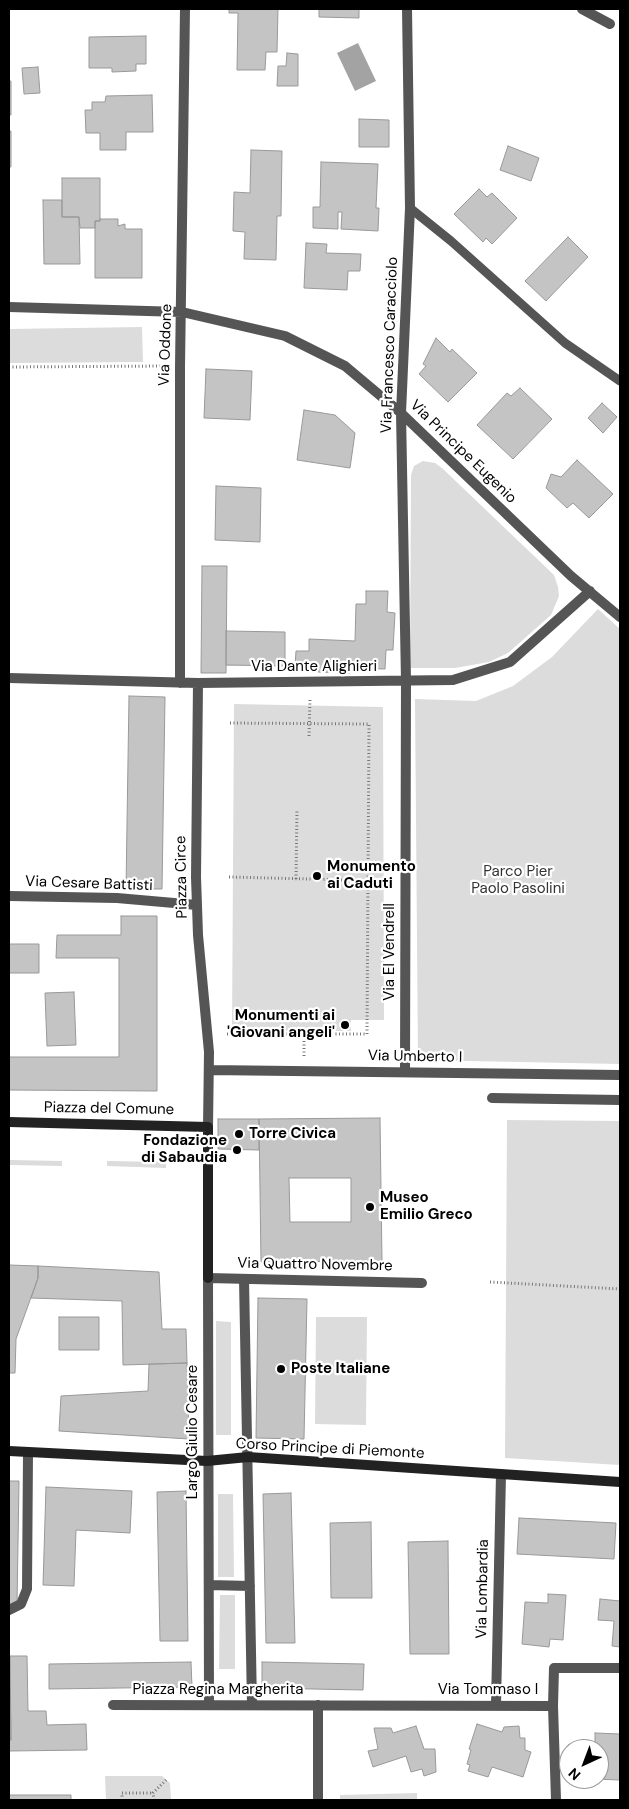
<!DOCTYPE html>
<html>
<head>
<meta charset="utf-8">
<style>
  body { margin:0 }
  #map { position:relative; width:629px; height:1809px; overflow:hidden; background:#fff; font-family:"DM Sans",sans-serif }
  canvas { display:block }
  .frame { position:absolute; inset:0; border:10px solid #000; pointer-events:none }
  .north { position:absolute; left:559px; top:1739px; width:50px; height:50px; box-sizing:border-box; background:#fff; border:1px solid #999; border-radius:50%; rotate:223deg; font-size:14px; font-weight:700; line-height:20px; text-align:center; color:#000 }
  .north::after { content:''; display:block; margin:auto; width:18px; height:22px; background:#000; clip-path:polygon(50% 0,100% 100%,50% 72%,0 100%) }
</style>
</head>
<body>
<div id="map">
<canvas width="629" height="1809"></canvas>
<div class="frame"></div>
<div class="north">N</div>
</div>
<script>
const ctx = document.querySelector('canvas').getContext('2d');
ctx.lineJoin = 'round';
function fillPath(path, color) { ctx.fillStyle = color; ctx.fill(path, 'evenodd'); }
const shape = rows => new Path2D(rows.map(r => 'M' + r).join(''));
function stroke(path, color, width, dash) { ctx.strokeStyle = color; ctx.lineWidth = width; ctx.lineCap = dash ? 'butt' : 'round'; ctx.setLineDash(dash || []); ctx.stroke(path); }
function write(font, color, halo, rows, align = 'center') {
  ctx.font = font + ' "DM Sans",sans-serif'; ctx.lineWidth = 4.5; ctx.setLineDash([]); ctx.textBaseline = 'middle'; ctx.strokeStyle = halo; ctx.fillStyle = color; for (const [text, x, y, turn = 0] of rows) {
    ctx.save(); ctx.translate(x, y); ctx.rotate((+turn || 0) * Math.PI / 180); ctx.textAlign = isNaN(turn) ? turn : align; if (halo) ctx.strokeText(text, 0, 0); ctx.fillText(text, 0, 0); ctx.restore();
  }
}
const green = shape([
  [142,327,143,362,9,363,9,329],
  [423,461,435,463,442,468,554,575,558,587,559,596,551,615,508,653,489,662,455,668,410,668,411,475,414,466],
  [598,609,620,629,620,1064,418,1060,415,699,476,701,513,686,552,657],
  [234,704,383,707,384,1020,351,1020,351,1031,232,1031],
  [507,1120,620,1121,620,1465,505,1458],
  [9,1160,62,1161,62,1166,9,1165],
  [107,1161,166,1162,166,1168,107,1166],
  [316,1317,367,1317,366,1425,315,1424],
  [216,1321,231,1322,231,1435,216,1435],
  [218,1494,233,1494,234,1577,218,1577],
  [220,1595,235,1595,235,1669,219,1669],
  [105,1776,162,1776,170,1783,171,1800,106,1800],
  [417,1793,417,1800,340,1800,340,1795]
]);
const water = shape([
  [358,43,376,81,355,91,337,53]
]);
const building = shape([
  [229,9,278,9,277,52,266,52,265,70,237,70,238,13,229,13,229,9],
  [319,9,359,9,359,18,319,17,319,9],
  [146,36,146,64,136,64,136,71,112,72,112,68,89,68,89,37,146,36],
  [287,53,298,54,298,86,277,86,278,66,286,66,287,53],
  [38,67,40,93,24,94,22,68,38,67],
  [9,81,11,81,11,115,9,115,9,81],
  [152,95,153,132,126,132,126,150,100,150,100,133,86,133,85,110,92,110,92,102,105,102,106,96,152,95],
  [359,119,389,120,389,147,359,147,359,119],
  [9,131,11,131,11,167,9,167,9,131],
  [508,146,539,158,531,181,500,170,508,146],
  [251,150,282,151,281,216,277,216,276,260,244,259,245,232,233,231,234,192,250,193,251,150],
  [321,162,378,164,376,208,379,208,378,231,341,229,342,212,338,212,338,229,313,228,313,207,320,207,321,162],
  [62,178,100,178,100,221,95,221,95,228,80,228,79,217,62,217,62,178],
  [479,189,487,197,492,193,517,218,492,244,486,238,483,242,454,214,479,189],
  [43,200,62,200,62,217,79,217,80,264,44,264,43,200],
  [100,219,118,219,118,226,125,224,125,229,142,229,142,278,95,278,95,221,100,221,100,219],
  [568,237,588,257,546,301,525,281,568,237],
  [306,243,327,244,326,253,361,254,360,271,348,271,347,290,304,288,306,243],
  [436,338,450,352,452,349,477,373,448,402,419,374,426,366,423,364,436,338],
  [206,369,252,371,250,420,204,418,206,369],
  [520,388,552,419,513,459,477,425,507,393,511,396,520,388],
  [602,403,617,417,603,433,588,418,602,403],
  [304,410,335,415,355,433,350,468,297,460,304,410],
  [577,460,613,494,589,518,573,503,567,508,546,488,551,474,561,477,577,460],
  [216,486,261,488,260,542,215,540,216,486],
  [202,566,227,566,226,673,201,673,202,566],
  [366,591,388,591,387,612,395,613,393,650,386,650,385,669,348,668,350,673,318,672,319,667,295,667,296,651,309,651,309,639,355,641,356,604,366,604,366,591],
  [226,631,285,632,285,666,226,665,226,631],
  [129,696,165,697,162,889,126,889,129,696],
  [121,916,157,916,157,1091,9,1090,9,1057,119,1057,119,958,56,958,57,935,121,935,121,916],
  [9,944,39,944,39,973,9,973,9,944],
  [74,992,76,1045,47,1046,45,993,74,992],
  [380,1118,382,1261,261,1262,259,1119,380,1118],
  [289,1178,351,1178,351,1222,290,1222,289,1178],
  [218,1119,259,1119,259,1150,218,1149,218,1119],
  [9,1265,38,1266,38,1278,16,1339,15,1373,9,1373,9,1265],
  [38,1266,159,1272,162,1329,186,1329,187,1363,123,1365,122,1301,31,1298,38,1278,38,1266],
  [258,1298,307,1299,304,1439,256,1438,258,1298],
  [59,1317,99,1317,99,1350,59,1350,59,1317],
  [187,1363,189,1439,59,1431,61,1396,148,1391,149,1364,187,1363],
  [9,1481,19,1481,17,1605,9,1605,9,1481],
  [46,1487,132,1491,130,1533,76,1530,74,1586,43,1585,46,1487],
  [186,1491,188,1641,160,1641,157,1492,186,1491],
  [291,1493,295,1643,266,1643,263,1494,291,1493],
  [519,1518,616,1523,614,1559,517,1554,519,1518],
  [371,1522,372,1598,331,1598,330,1523,371,1522],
  [448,1541,449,1654,410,1654,408,1542,448,1541],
  [548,1594,566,1595,563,1640,550,1639,549,1647,522,1644,525,1602,548,1603,548,1594],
  [600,1599,620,1601,620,1647,612,1646,614,1621,598,1620,600,1599],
  [9,1622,11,1740,9,1740,9,1622],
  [10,1656,27,1656,28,1711,46,1711,47,1725,86,1724,87,1750,9,1751,9,1740,11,1740,10,1656],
  [191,1662,192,1687,49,1689,49,1664,191,1662],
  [262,1662,364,1664,363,1690,262,1688,262,1662],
  [477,1724,502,1732,504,1727,519,1726,520,1738,525,1738,525,1750,531,1752,523,1777,492,1767,488,1777,468,1771,470,1765,467,1764,471,1750,469,1749,477,1724],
  [416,1726,424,1749,435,1749,436,1772,424,1776,422,1769,411,1772,406,1756,373,1767,368,1751,378,1749,374,1728,391,1728,393,1733,416,1726],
  [595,1733,620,1734,620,1780,595,1779,599,1779,599,1749,595,1749,595,1733],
  [9,1795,71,1795,71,1800,9,1800,9,1795]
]);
const path = shape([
  [9,367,167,366],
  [309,736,310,699],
  [229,877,389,881],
  [296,879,297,809],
  [227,1034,367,1034,369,724,230,723],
  [304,1034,304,1056],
  [490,1282,620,1289],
  [122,1800,122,1793,153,1793],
  [154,1800,153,1793,166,1780]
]);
const lane = shape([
  [410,208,451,241,565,343,620,381]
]);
const street = shape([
  [582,9,610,24],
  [9,307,182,312,285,336,345,366,401,413,571,576,620,617],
  [9,678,198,683,453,680,510,662,590,591],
  [180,683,180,366,185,9],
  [198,683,196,877,198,935,209,1052,208,1127],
  [9,896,117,898,197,905],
  [209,1070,620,1075],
  [405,1072,406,681,401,413,410,208,407,9],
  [492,1098,620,1100],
  [244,1279,252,1705],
  [209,1585,250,1586],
  [9,1610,21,1604,27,1589,28,1453],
  [496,1704,501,1474],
  [113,1705,553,1706,554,1668,620,1668],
  [209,1705,208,1278,422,1283],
  [318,1705,318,1800],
  [553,1706,556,1800]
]);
const secondary = shape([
  [9,1122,208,1127,208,1278],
  [9,1451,207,1461,248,1457,620,1482]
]);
const markers = [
  [317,876,5,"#000"],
  [345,1025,5,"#000"],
  [239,1134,5,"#000"],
  [237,1150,5,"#000"],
  [370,1207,5,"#000"],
  [281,1369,5,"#000"]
];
const streetNames = [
  ["Via Oddone",166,345,-88],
  ["Via Francesco Caracciolo",390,345,-88],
  ["Via Principe Eugenio",463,452,44],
  ["Via Dante Alighieri",314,667],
  ["Piazza Circe",182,877,-91],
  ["Via Cesare Battisti",89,884,2],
  ["Via El Vendrell",390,952,-90],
  ["Via Umberto I",415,1057,1],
  ["Piazza del Comune",109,1109,1],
  ["Via Quattro Novembre",315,1265,1],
  ["Largo Giulio Cesare",193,1432,-90],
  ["Corso Principe di Piemonte",330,1449,3],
  ["Via Lombardia",483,1589,-89],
  ["Piazza Regina Margherita",218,1690],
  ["Via Tommaso I",488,1690]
];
const poiNames = [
  ["Monumento",327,867],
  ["ai Caduti",327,884],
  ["Monumenti ai",335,1016,"right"],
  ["'Giovani angeli'",335,1033,"right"],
  ["Torre Civica",249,1134],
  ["Fondazione",227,1141,"right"],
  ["di Sabaudia",227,1158,"right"],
  ["Museo",380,1198],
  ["Emilio Greco",380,1215],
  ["Poste Italiane",291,1369]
];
const parkNames = [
  ["Parco Pier",518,872],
  ["Paolo Pasolini",518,889]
];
fillPath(green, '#dcdcdc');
fillPath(water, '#a3a3a3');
fillPath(building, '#c4c4c4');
stroke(building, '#999', 1);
stroke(path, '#777', 3, [1, 2.5]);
stroke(lane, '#555', 9);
stroke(street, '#555', 10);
stroke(secondary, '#222', 10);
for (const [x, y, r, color] of markers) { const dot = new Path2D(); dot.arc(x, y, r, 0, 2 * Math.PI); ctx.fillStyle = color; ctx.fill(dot); stroke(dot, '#fff', 2); }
write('15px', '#000', '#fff', streetNames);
write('bold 15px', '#000', '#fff', poiNames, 'left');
write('15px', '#333', '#fff', parkNames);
</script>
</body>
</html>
